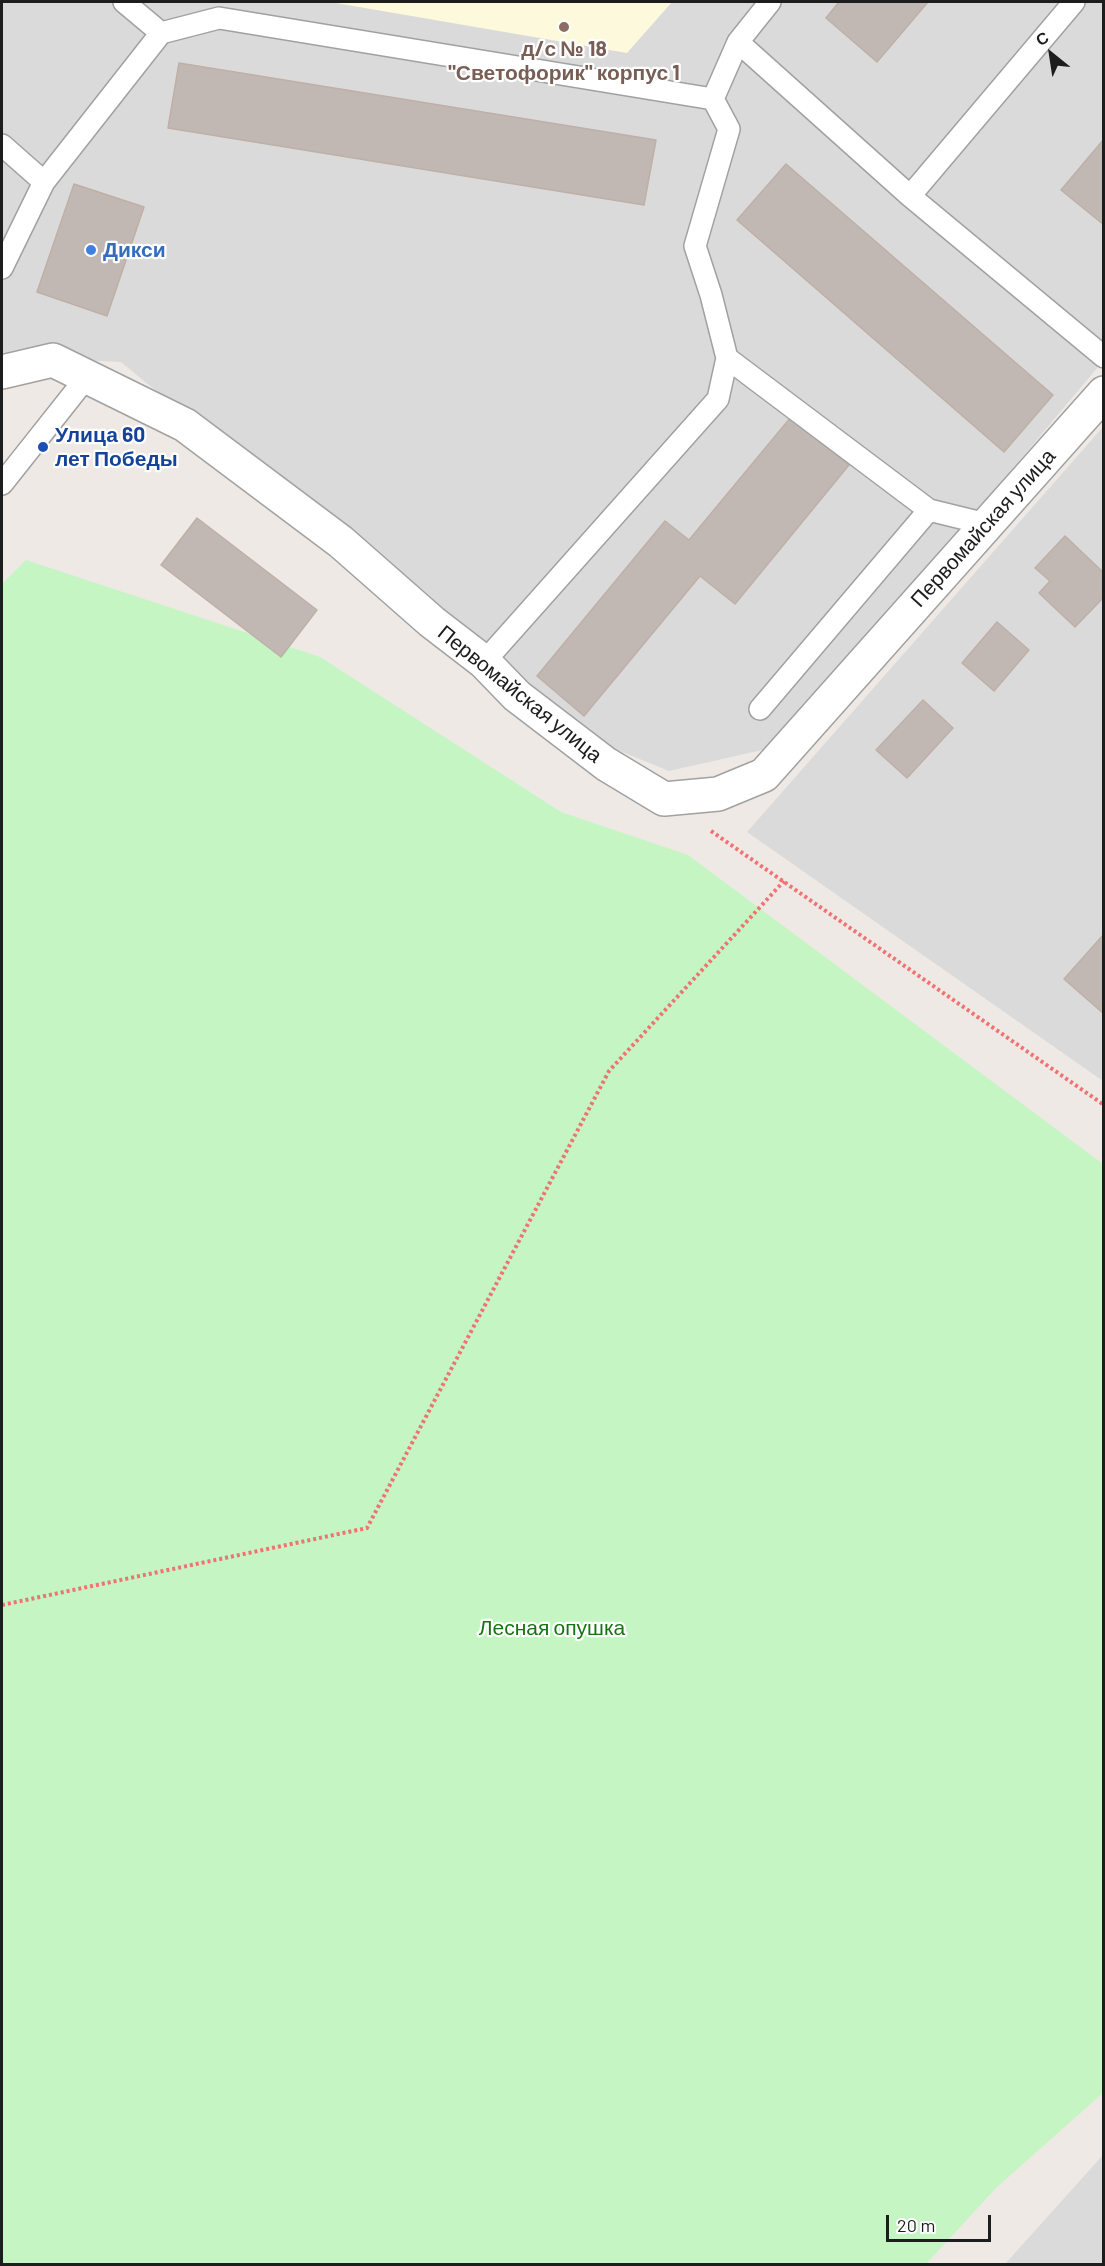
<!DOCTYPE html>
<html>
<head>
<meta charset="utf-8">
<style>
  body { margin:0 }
  #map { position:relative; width:1105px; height:2266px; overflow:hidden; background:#eee9e4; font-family:Barlow,sans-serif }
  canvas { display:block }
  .frame { position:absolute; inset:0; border:3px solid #1d1d1d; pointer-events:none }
  .north { position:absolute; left:1021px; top:24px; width:60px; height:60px; -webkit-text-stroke:4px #fff; paint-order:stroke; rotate:330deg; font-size:16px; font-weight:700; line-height:24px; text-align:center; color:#1d1d1d }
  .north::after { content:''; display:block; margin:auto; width:21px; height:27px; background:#1d1d1d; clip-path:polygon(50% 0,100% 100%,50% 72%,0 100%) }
  .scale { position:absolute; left:886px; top:2215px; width:105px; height:27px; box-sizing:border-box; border:3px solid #1d1d1d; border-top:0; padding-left:8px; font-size:18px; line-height:21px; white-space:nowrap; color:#1d1d1d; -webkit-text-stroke:4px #fff; paint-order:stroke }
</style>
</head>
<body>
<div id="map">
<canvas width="1105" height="2266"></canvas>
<div class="frame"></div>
<div class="north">С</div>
<div class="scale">20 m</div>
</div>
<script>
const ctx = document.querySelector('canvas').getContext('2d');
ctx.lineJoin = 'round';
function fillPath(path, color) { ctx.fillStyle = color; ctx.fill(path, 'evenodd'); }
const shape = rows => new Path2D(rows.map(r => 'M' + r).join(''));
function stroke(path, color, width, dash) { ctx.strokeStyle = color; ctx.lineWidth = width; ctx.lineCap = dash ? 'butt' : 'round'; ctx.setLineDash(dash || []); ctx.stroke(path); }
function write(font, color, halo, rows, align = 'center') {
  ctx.font = font + ' Barlow,sans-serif'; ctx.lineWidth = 4.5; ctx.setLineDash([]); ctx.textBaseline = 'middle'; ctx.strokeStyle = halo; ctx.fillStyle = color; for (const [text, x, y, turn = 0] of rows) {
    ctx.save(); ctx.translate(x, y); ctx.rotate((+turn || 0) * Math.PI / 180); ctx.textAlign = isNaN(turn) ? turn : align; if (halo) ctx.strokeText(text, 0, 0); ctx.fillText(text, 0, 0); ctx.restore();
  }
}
const residential = shape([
  [2,2,1103,2,1103,361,780,746,669,771,556,725,484,662,121,362,2,356],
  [1103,427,1103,1081,747,832],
  [1103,2155,1103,2264,1005,2264]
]);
const education = shape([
  [330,2,672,2,627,53]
]);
const park = shape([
  [26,560,320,657,561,812,688,855,1103,1164,1104,2092,997,2187,926,2264,2,2264,2,584]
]);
const building = shape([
  [839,2,928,2,877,62,826,18,839,2],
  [179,63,656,140,644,205,168,128,179,63],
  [1104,139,1104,225,1061,190,1104,139],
  [786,164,1053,395,1004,452,737,220,786,164],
  [74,184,144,207,107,316,37,292,74,184],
  [791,417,849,465,735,604,700,576,584,716,537,676,665,521,689,540,791,417],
  [197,518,317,610,281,657,161,565,197,518],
  [1065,536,1104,573,1104,597,1075,627,1039,593,1050,581,1035,568,1065,536],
  [997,622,1029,650,994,691,962,663,997,622],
  [923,700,953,728,907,778,876,750,923,700],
  [1104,934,1104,1014,1064,979,1104,934]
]);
const path = shape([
  [711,831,1104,1105],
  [2,1605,367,1528,609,1071,784,881]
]);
const lane = shape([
  [770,2,738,42,910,196,1104,357],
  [161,33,219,18,713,99,738,42],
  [713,99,729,129,695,246,711,295,727,358,929,510,986,524],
  [2,145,44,182,161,33,124,2],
  [910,196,1074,2],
  [2,268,44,182],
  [2,484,86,378],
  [484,662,718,399,727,358],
  [760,709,929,510]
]);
const street = shape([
  [2,372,53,360,185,425,341,542,432,622,484,662,517,696,606,764,664,799,718,794,764,775,1104,393]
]);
const markers = [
  [564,27,6,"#8d6e63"],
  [91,250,6,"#3f7fe0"],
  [43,447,6,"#1a4fb4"]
];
const educationNames = [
  ["д/с № 18",564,49],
  ["\"Светофорик\" корпус 1",564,73]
];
const shopNames = [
  ["Дикси",103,250]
];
const transitNames = [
  ["Улица 60",55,435],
  ["лет Победы",55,459]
];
const streetNames = [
  ["Первомайская улица",983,528,-48],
  ["Первомайская улица",520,694,39]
];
const parkNames = [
  ["Лесная опушка",552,1628]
];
fillPath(residential, '#dbdada');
fillPath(education, '#fdf9dd');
fillPath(park, '#c4f5c3');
fillPath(building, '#c2b8b3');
stroke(building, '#beafa7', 1.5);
stroke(lane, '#a1a1a1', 24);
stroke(street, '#a1a1a1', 36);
stroke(path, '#f07272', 4, [3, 3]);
stroke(lane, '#fff', 21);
stroke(street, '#fff', 33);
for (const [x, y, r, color] of markers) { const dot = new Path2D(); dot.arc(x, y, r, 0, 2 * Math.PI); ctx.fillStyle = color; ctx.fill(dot); stroke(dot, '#fff', 2); }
write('bold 21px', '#785e54', '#fff', educationNames);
write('bold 21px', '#366cbe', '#fff', shopNames, 'left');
write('bold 21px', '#164399', '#fff', transitNames, 'left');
write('21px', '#1d1d1d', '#fff', streetNames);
write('21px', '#157412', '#fff', parkNames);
</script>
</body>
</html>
